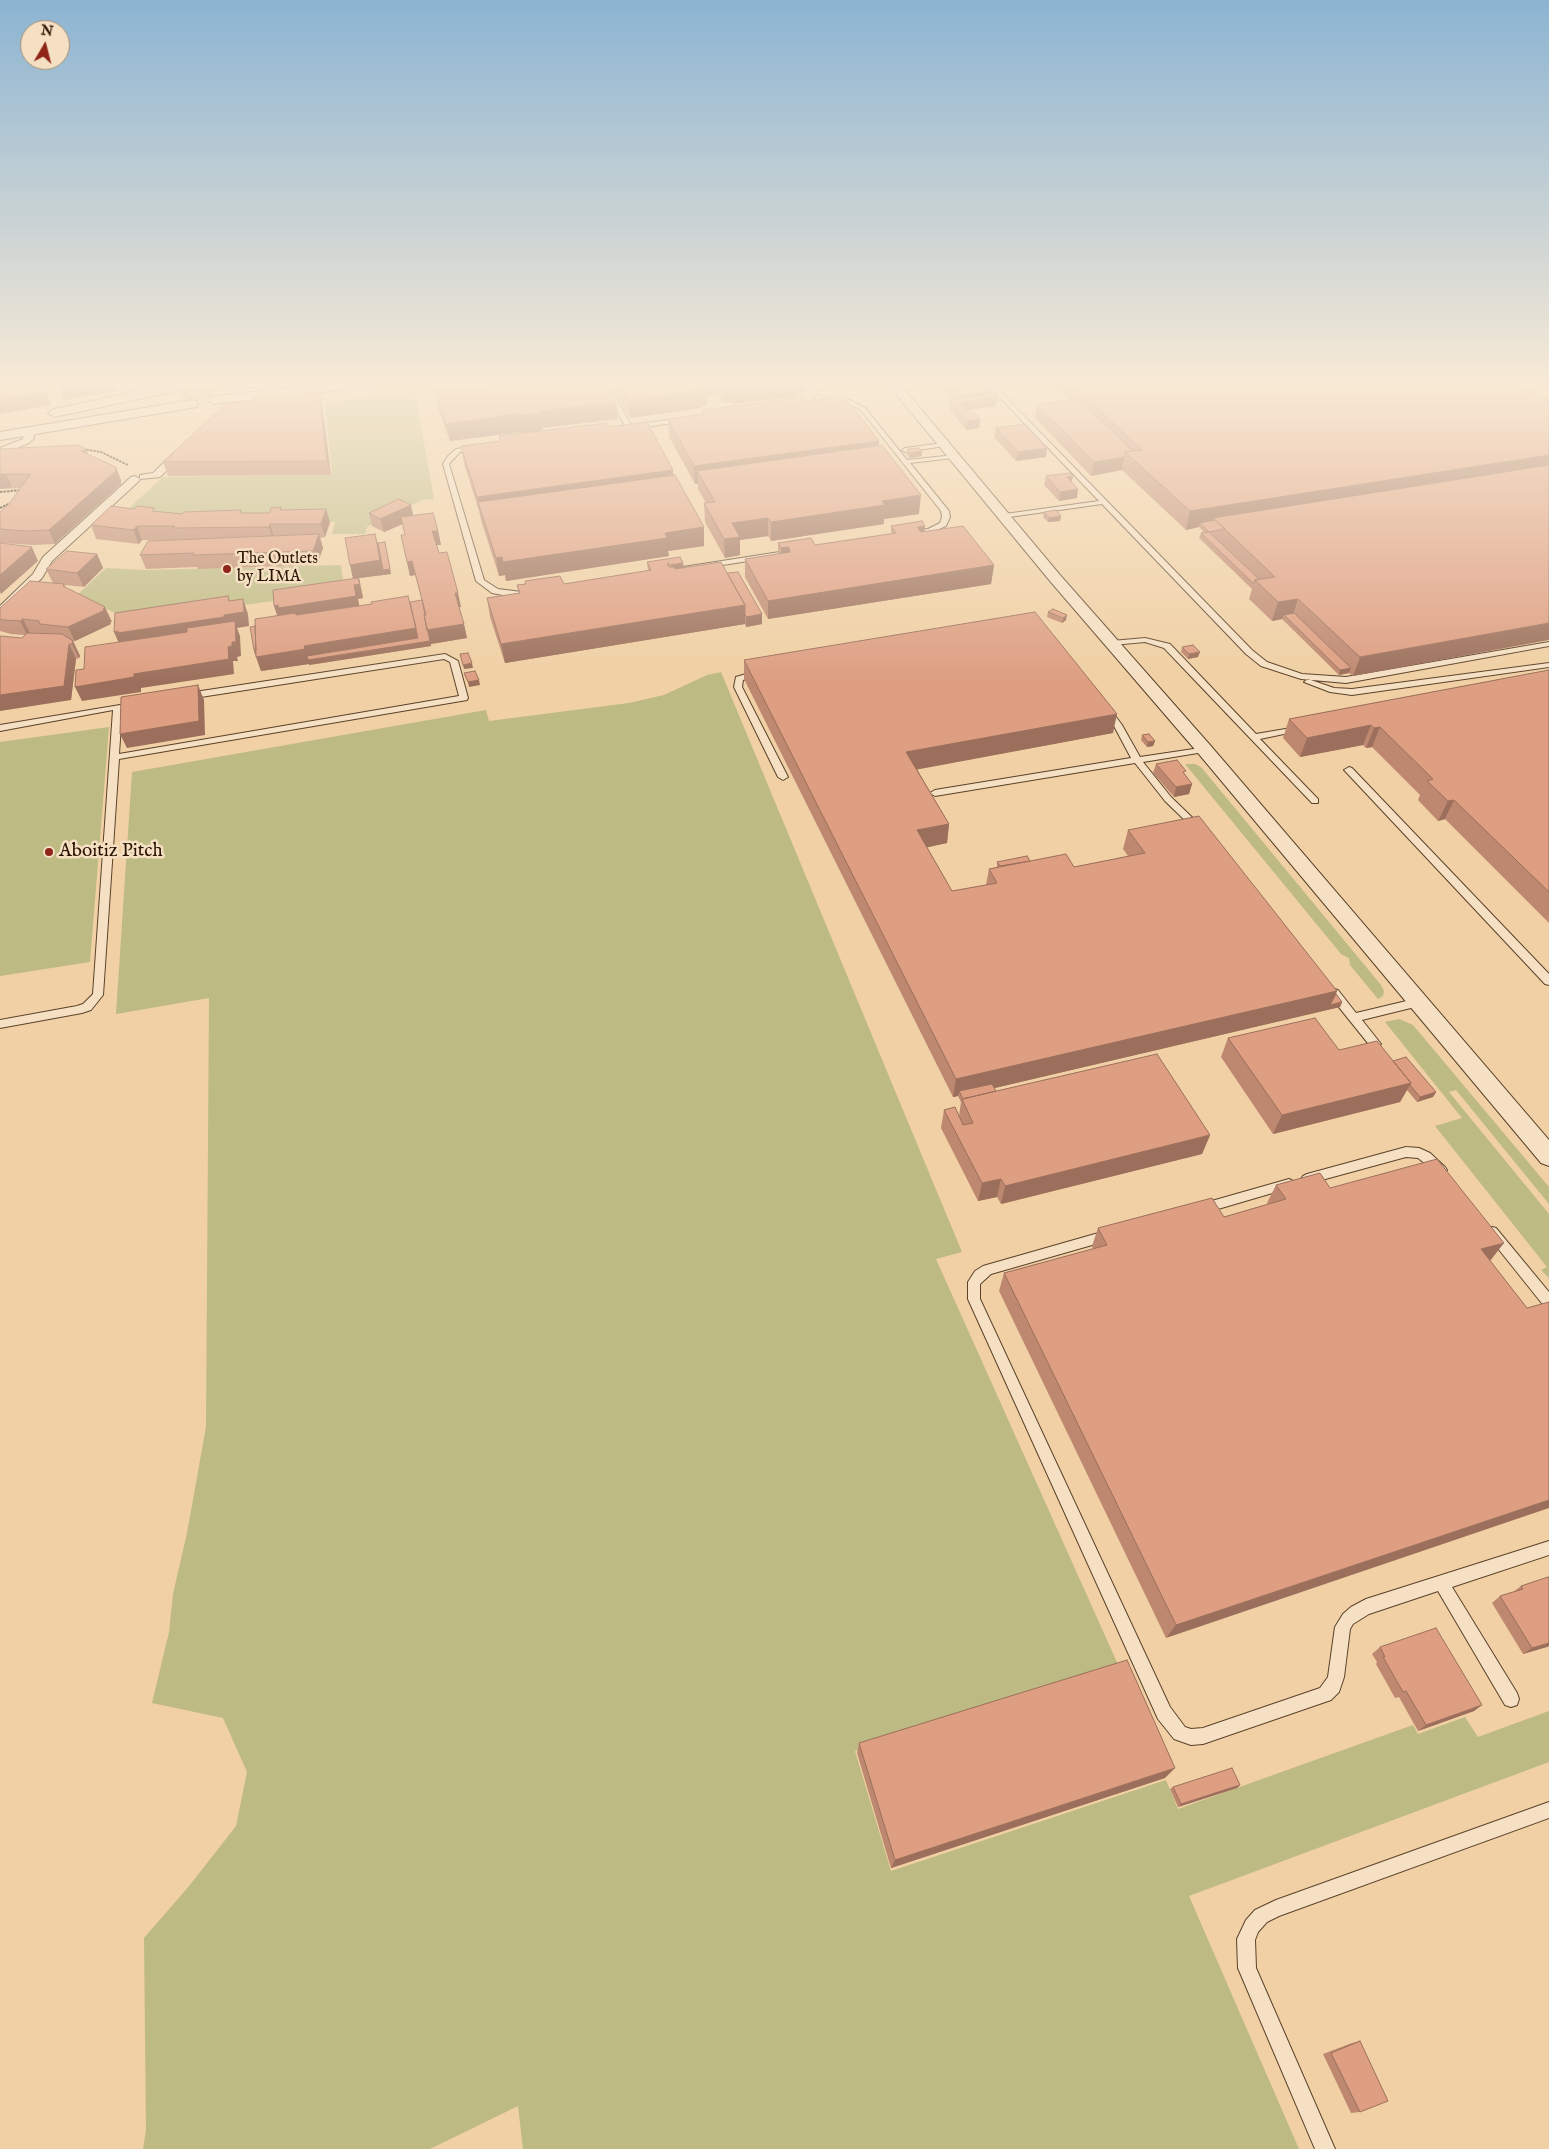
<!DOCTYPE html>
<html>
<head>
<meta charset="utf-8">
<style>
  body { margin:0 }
  #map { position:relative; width:1549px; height:2149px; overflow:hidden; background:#f0d0a4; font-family:"IM FELL English",serif }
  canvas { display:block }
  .north { position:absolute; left:20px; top:20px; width:50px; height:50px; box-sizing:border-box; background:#f5e0c4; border:1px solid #a38e76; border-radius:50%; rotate:8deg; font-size:14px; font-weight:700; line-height:20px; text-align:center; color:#291300 }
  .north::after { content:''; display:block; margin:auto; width:18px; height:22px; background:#8f2418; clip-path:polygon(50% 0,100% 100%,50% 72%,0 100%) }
</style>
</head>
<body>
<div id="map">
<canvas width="1549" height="2149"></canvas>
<div class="north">N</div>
</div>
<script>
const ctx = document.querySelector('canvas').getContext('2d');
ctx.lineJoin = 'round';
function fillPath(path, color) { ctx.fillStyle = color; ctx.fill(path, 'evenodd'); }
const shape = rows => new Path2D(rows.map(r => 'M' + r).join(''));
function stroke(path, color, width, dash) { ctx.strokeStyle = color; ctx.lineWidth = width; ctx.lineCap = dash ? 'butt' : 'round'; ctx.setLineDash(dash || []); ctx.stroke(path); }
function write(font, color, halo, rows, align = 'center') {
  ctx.font = font + ' "IM FELL English",serif'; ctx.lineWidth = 5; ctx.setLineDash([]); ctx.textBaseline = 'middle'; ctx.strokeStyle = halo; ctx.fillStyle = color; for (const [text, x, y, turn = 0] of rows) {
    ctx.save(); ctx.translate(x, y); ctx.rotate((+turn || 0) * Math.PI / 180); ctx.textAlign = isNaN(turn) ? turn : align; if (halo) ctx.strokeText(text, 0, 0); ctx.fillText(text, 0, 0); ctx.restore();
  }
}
const green = shape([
  [120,383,160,383,123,394],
  [195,385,211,386,215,392,210,396,199,399,184,399,179,395,185,388],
  [415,391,434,499,423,500,367,527,365,534,332,534,335,522,185,525,117,519,163,477,331,475,332,472,325,403],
  [341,565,343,581,349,591,130,620,77,595,106,568,144,570],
  [721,672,962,1252,936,1259,1120,1669,855,1751,891,1871,1166,1780,1178,1809,1413,1725,1418,1734,1465,1717,1478,1737,1549,1711,1549,1762,1189,1896,1299,2149,523,2149,518,2106,430,2149,143,2149,146,2130,144,1938,190,1885,236,1826,247,1772,223,1718,152,1703,169,1632,173,1594,187,1533,206,1427,209,998,116,1014,132,772,486,710,489,721,629,703,664,695,707,675],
  [109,727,90,962,0,976,0,742],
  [1185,764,1195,764,1201,767,1381,985,1384,991,1383,996,1378,999,1350,965,1349,958,1341,954],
  [1399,1019,1413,1025,1549,1187,1549,1204,1456,1090,1449,1092,1549,1214,1549,1278,1541,1270,1547,1267,1435,1126,1462,1118,1385,1022]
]);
const path = shape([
  [40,386,51,383],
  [83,449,101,452,128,465],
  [0,492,22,490],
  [0,508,13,502]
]);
const service = shape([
  [803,383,809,383,823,399,850,400,865,408,907,460,955,455,956,456,953,458,910,463,949,511,950,517,946,526,930,533,522,596,508,596,492,593,476,581,443,464,448,456,456,449,625,426,607,393,610,391,613,393,631,425,817,400,803,383],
  [829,402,849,404,861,410,941,511,942,517,940,523,928,529,522,592,498,589,484,580,449,464,460,452,829,402],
  [986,383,992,383,1252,650,1267,662,1302,674,1346,677,1549,642,1549,646,1346,683,1301,679,1261,666,1246,654,1102,504,1002,518,1002,514,1005,514,1099,501,986,383],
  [1542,383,1549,383,1549,387,1543,384,1542,383],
  [943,443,945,444,945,446,905,452,902,450,905,448,943,443],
  [1145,638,1170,644,1256,734,1303,726,1303,730,1260,739,1318,799,1318,803,1312,803,1164,648,1145,642,1112,645,1108,643,1112,641,1145,638],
  [445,654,458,661,468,698,467,700,119,759,103,995,91,1010,82,1013,0,1028,0,1020,77,1006,83,1004,93,994,113,710,0,731,0,725,138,702,138,706,122,709,119,754,459,696,450,662,444,659,188,699,184,696,188,693,445,654],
  [1549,663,1549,667,1352,695,1330,692,1304,682,1308,679,1334,688,1352,689,1549,663],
  [759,670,762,671,762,675,743,680,742,687,788,777,783,780,778,777,734,687,736,677,759,670],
  [1107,708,1110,709,1122,725,1140,757,1207,747,1208,749,1204,752,1143,762,1171,797,1201,826,1201,830,1195,830,1165,801,1135,763,935,796,930,793,935,790,1131,758,1114,726,1103,711,1107,708],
  [1349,767,1352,768,1549,974,1549,985,1545,984,1346,772,1344,770,1349,767],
  [1334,989,1338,990,1356,1013,1419,998,1424,1002,1419,1006,1362,1020,1381,1044,1375,1048,1371,1047,1330,996,1329,993,1330,990,1334,989],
  [1406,1147,1419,1148,1430,1153,1445,1167,1447,1170,1445,1173,1441,1175,1437,1173,1418,1158,1406,1157,1307,1184,1303,1182,1301,1179,1303,1176,1307,1174,1406,1147],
  [1289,1179,1293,1181,1295,1184,1293,1187,1201,1214,1197,1213,1195,1209,1197,1205,1201,1204,1289,1179],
  [1492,1227,1496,1228,1549,1292,1549,1308,1544,1306,1488,1236,1486,1232,1488,1228,1492,1227],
  [1109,1230,1113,1231,1115,1235,1113,1239,991,1274,980,1284,980,1299,1170,1707,1185,1727,1191,1729,1203,1728,1320,1688,1328,1677,1335,1627,1343,1614,1351,1607,1366,1599,1549,1541,1549,1555,1452,1587,1517,1693,1519,1699,1517,1705,1511,1707,1505,1705,1438,1591,1369,1614,1353,1624,1350,1629,1344,1677,1339,1692,1331,1700,1203,1744,1191,1745,1174,1739,1158,1719,968,1299,968,1282,975,1271,983,1266,1109,1230],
  [1549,1802,1549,1818,1279,1916,1267,1922,1258,1932,1255,1940,1256,1968,1335,2149,1315,2149,1238,1968,1237,1939,1246,1920,1255,1910,1276,1900,1549,1802]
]);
const pedestrian = shape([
  [29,429,34,432,34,438,29,443,0,455,0,448,23,439,24,432,29,429],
  [180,449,183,450,183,454,160,477,140,479,140,475,153,473,177,450,180,449],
  [135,476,140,479,139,481,52,561,42,578,4,614,0,615,0,606,33,574,43,557,131,477,135,476]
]);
const minor = shape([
  [220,383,267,383,261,387,226,387,220,383],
  [338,383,374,383,368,387,213,404,207,400,213,396,338,383],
  [887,383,899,383,1060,575,1210,745,1549,1140,1549,1166,1541,1163,1198,753,1050,581,887,383],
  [173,384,177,385,179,388,177,391,54,417,48,413,54,409,173,384],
  [192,400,197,401,198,404,197,407,0,440,0,432,192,400]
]);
const wall = shape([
  [612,383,805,383,805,392,799,393,798,396,732,404,730,402,723,403,718,395,706,397,707,405,701,406,701,408,630,418,612,387],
  [938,383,982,383,990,394,996,406,971,409,980,419,979,428,966,430,949,408,949,399,953,399],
  [1050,383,1520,383,1353,676,1349,673,1339,675,1282,619,1272,621,1249,599,1252,589,1199,538,1201,533,1204,532,1199,527,1186,530,1122,470,1091,476,1035,418,1037,405,1068,400],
  [435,391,616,402,618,419,542,428,543,431,609,427,673,470,673,475,704,546,668,551,669,556,506,581,505,575,499,576,481,520,479,511,464,464,461,446,500,441,499,436,522,434,521,432,450,441,438,409],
  [271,398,322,405,331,475,168,476,163,462],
  [808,401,879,441,878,446,919,514,884,519,884,524,771,541,768,536,740,540,740,555,725,558,705,522,704,503,706,503,698,489,698,484,695,484,669,437,668,419,702,415,702,410],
  [996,428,1046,457,1016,461,994,437],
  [0,449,86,449,88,454,121,480,121,484,55,544,33,545,0,543,0,512,8,505,21,488,0,489],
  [907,449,922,451,922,456,909,458,906,454],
  [1046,476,1077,498,1059,501,1044,485],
  [281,507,282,510,330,522,325,537,320,538,323,548,317,565,198,569,197,567,146,569,140,555,177,540,142,540,139,544,96,539,91,525,134,509,182,514,270,513],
  [1044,512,1061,516,1060,521,1048,522,1043,517],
  [369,513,413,515,438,531,441,545,436,545,439,553,461,607,459,607,467,638,431,644,431,646,309,665,309,664,261,671,254,650,255,626,277,615,274,606,353,578,378,543,386,547,391,574,359,578,363,598,358,599,359,606,410,602,422,600,415,575,410,576,401,535,405,535,403,524,384,532,372,526],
  [891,526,925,532,994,565,991,584,768,619,745,577,745,559,778,554,778,543,815,545,891,534],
  [97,554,103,568,84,587,65,585,66,588,112,622,110,622,111,624,75,641,73,641,80,656,79,658,76,659,71,700,22,638,24,635,11,634,0,631,0,608,53,583,46,569],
  [647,562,683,563,684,568,727,573,762,614,762,624,746,627,745,624,505,663,490,617,487,598,519,593,517,585,525,584,525,581,564,584,648,571],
  [1048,612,1066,620,1062,623,1047,617],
  [1182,647,1198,657,1188,659,1181,652],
  [744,660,1113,733,917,769,949,824,947,843,927,847,952,891,986,885,989,869,997,867,997,862,1030,861,1074,867,1128,856,1123,849,1128,830,1337,991,1336,994,1342,1002,1340,1007,994,1088,996,1091,1210,1135,1202,1154,1001,1204,997,1197,978,1201,941,1128,944,1110,959,1116,961,1102,958,1096,953,1097,744,679],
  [1549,670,1549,923,1445,819,1438,821,1418,800,1420,795,1372,747,1366,748,1363,745,1300,757,1283,738,1289,719],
  [1142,735,1155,741,1153,746,1147,747,1141,740],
  [1156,764,1185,775,1192,784,1189,794,1174,797,1153,773],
  [1228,1038,1339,1050,1393,1061,1436,1092,1433,1097,1417,1102,1407,1090,1400,1102,1273,1134,1221,1057],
  [1276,1185,1330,1188,1490,1261,1527,1308,1166,1638,999,1291,1004,1273,1093,1249,1092,1246,1098,1228,1224,1217,1268,1204,1267,1203],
  [1549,1578,1549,1646,1523,1654,1492,1603,1500,1596,1512,1593,1521,1586],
  [1380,1647,1482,1705,1474,1711,1418,1731,1399,1697,1395,1698,1376,1664,1377,1662,1372,1654],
  [859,1743,1165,1778,891,1868,857,1753],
  [1240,1785,1237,1788,1178,1807,1170,1789,1173,1787],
  [1360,2041,1360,2112,1351,2113,1323,2054,1352,2043]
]);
const shadedWall = shape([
  [43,383,51,405,0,414,0,400],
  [85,383,114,383,116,391,64,400,59,387],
  [701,383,718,383,718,395,706,397,707,405,701,406,701,408,630,418,629,401],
  [769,383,805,383,805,392,799,393,798,396,732,404,731,387],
  [730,385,730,402,723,403,723,386],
  [991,391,990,398,997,397,996,406,959,411,958,404,959,396],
  [319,392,322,405,331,475,327,461],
  [616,402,618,419,542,428,543,431,522,434,519,416,539,411],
  [518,414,521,432,450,441,446,424],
  [980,419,979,428,966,430,967,421],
  [879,441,878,459,697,471,698,484,695,484,694,466],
  [1047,448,1046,457,1016,461,1018,452],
  [86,449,91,463,81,451],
  [922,451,922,456,909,458,910,453],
  [1549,455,1549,472,1213,518,1211,526,1200,523,1199,527,1186,530,1190,511],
  [1124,457,1122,470,1091,476,1094,462],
  [116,467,121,480,121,484,55,544,49,530],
  [673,470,674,488,479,505,477,497],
  [0,474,6,474,12,487,0,489],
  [1073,476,1071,485,1067,477],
  [1078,489,1077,498,1059,501,1060,492],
  [921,495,919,514,884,519,884,524,771,541,771,522,882,501],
  [411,505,414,519,384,532,380,519],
  [326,509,330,522,325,537,321,524],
  [1061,516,1060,521,1048,522,1049,518],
  [768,518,768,536,740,540,740,555,725,558,724,539,732,523],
  [270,524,274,538,273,541,269,527],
  [137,526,142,540,139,544,133,530],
  [925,526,924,544,917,527],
  [704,527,704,546,668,551,669,556,506,581,503,562,665,533],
  [432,531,438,531,441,545,435,545],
  [319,534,323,548,317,565,313,551],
  [375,534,379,548,385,542,391,574,359,578,363,598,358,599,360,610,255,655,254,650,279,620,274,606,353,579,350,565],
  [32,547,38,561,1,594,0,592,0,575],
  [789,547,789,565,781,566,781,548],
  [97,554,103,568,84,587,77,573],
  [502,557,505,575,499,576,496,558],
  [412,561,415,575,410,576,407,562],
  [683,563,684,582,672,584,671,565],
  [994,565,991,584,768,619,768,601],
  [455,593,458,593,461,607,458,607],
  [228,596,233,610,243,599,248,614,249,626,237,628,240,636,241,656,237,657,238,661,233,661,234,674,141,688,141,692,82,701,75,687,120,646,114,632,224,615,229,601],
  [1298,599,1292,618,1284,615,1282,619,1272,621,1278,602],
  [745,605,745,624,505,663,501,644],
  [105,607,112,622,110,622,111,624,75,641,68,627],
  [762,614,762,624,746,627,746,617],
  [1067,615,1066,620,1062,623,1063,618],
  [23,619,30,633,27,635,20,621],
  [1549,623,1549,640,1353,676,1360,657],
  [464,624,467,638,431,644,431,646,309,665,309,664,261,671,256,657,304,646,416,628,430,641,427,630],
  [73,641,80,656,79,658,72,644],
  [69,644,76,659,71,700,0,711,0,695],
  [1200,652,1198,657,1188,659,1189,654],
  [472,663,473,668,464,669,463,665],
  [1351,668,1349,673,1339,675,1340,670],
  [479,680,480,685,469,687,468,682],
  [198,685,204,700,205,735,127,748,120,734],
  [1117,714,1113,733,904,772,906,752],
  [1371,725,1363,745,1300,757,1307,738],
  [1380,727,1372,747,1366,748,1374,728],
  [1155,741,1153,746,1147,747,1148,742],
  [1192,784,1189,794,1174,797,1176,787],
  [1454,800,1445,819,1438,821,1448,801],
  [949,824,947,843,915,850,917,830],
  [1337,991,1330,1005,1342,1002,1340,1007,961,1096,959,1091,958,1096,953,1097,956,1079],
  [1411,1083,1400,1102,1273,1134,1282,1115],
  [1436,1092,1433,1097,1417,1102,1420,1097],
  [1210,1135,1202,1154,1001,1204,1005,1186],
  [1001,1179,997,1197,978,1201,982,1183],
  [1504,1243,1490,1261,1481,1249],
  [1549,1500,1549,1508,1166,1638,1176,1625],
  [1549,1643,1549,1646,1547,1647,1523,1654,1532,1648],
  [1482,1705,1474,1711,1418,1731,1426,1725],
  [1175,1768,1165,1778,891,1868,895,1860],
  [1240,1785,1237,1788,1178,1807,1181,1804]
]);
const building = shape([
  [0,383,42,383,46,392,0,400,0,383],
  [58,383,85,383,59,387,58,383],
  [506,383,606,383,616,402,539,411,540,413,519,416,518,414,446,424,435,391,506,383],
  [618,383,703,383,706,388,699,389,701,391,629,401,618,383],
  [721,383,769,383,731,387,730,385,723,386,721,383],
  [947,383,982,383,991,391,959,396,947,383],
  [1071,383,1520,383,1549,401,1549,455,1190,511,1125,452,1142,450,1071,383],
  [319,392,327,461,163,462,226,404,255,400,254,398,270,396,270,398,319,392],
  [994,394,997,397,959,402,966,410,971,409,980,419,967,421,949,399,994,394],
  [844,396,879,441,694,466,668,419,705,414,702,410,805,397,808,401,844,396],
  [1078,399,1133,451,1125,452,1124,457,1094,462,1037,405,1078,399],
  [647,422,673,470,477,497,461,446,501,441,499,436,607,423,609,427,647,422],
  [1024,424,1047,448,1018,452,996,428,1024,424],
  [78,445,86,449,81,451,116,467,116,471,49,530,26,531,0,529,0,512,8,505,31,474,0,474,0,449,78,445],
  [882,445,921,495,882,501,885,505,771,522,768,518,732,523,740,537,724,539,704,503,715,502,697,471,882,445],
  [919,448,922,451,910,453,907,449,919,448],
  [1549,465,1549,623,1360,657,1298,599,1278,602,1255,580,1275,577,1213,518,1549,465],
  [1070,473,1073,476,1067,477,1078,489,1060,492,1046,476,1070,473],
  [675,475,704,527,665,533,667,538,503,562,502,557,496,558,478,502,675,475],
  [399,499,411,505,380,519,369,513,399,499],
  [111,506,134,509,137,506,155,508,152,511,182,514,184,512,241,510,240,513,270,513,271,508,281,507,280,510,326,509,321,524,270,524,269,527,173,528,175,526,137,526,133,530,91,525,111,506],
  [1056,510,1061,516,1049,518,1044,512,1056,510],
  [433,513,438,531,432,531,439,553,447,552,458,593,455,593,464,624,427,630,424,615,426,615,412,561,407,562,401,535,405,535,401,517,433,513],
  [1215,520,1225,529,1209,532,1259,579,1255,580,1254,584,1201,533,1209,532,1200,523,1215,520],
  [922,521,925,526,917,527,921,532,963,526,994,565,768,601,745,559,790,552,789,547,781,548,778,543,811,538,815,545,896,533,891,526,922,521],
  [319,534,313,551,193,555,194,553,140,555,148,541,319,534],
  [375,534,380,560,350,565,345,538,375,534],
  [385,542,390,569,383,570,378,543,385,542],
  [0,543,32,547,0,575,0,543],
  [67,551,97,554,77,573,46,569,67,551],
  [680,557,683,563,671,565,667,563,669,567,674,567,675,569,721,562,745,605,501,644,487,598,520,593,517,585,526,584,525,581,560,576,564,584,651,570,647,562,680,557],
  [738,572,762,614,746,617,745,614,745,605,727,573,738,572],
  [358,578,360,584,354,585,356,596,279,608,278,605,274,606,273,590,358,578],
  [30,581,64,584,63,586,105,607,103,609,105,610,68,627,40,624,39,621,23,619,20,621,4,620,0,619,0,608,30,581],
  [228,596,229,601,243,599,244,612,224,615,224,617,118,633,118,631,114,632,115,613,228,596],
  [408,596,416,628,304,646,305,649,256,657,255,619,295,613,296,615,372,604,371,602,408,596],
  [422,600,425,615,424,615,430,641,308,660,307,656,418,638,410,602,422,600],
  [1053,609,1067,615,1063,618,1048,612,1053,609],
  [1035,612,1117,714,906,752,949,824,917,830,952,891,997,883,989,869,1066,854,1074,867,1145,853,1128,830,1199,816,1337,991,956,1079,744,660,1035,612],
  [1294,613,1351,668,1340,670,1284,615,1294,613],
  [235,621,236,642,232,642,232,646,228,647,229,659,134,674,134,677,75,687,76,670,84,669,85,647,187,632,187,628,235,621],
  [255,626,256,650,254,650,250,627,255,626],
  [27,633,62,634,73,641,72,644,69,644,64,686,0,695,0,636,22,638,27,633],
  [1193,645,1200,652,1189,654,1182,647,1193,645],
  [468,653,472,663,463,665,460,654,468,653],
  [1549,670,1549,892,1454,800,1448,801,1427,781,1433,779,1380,727,1374,728,1371,725,1307,738,1289,719,1549,670],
  [475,671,479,680,468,682,464,673,475,671],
  [198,685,199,721,120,734,121,697,198,685],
  [1149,734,1155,741,1148,742,1142,735,1149,734],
  [1177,760,1186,771,1183,772,1192,784,1176,787,1156,764,1177,760],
  [1027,856,1030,861,1000,866,997,862,1027,856],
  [1336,994,1342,1002,1330,1005,1336,994],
  [1315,1018,1339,1050,1377,1041,1411,1083,1282,1115,1228,1038,1315,1018],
  [1157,1054,1210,1135,1005,1186,1001,1179,982,1183,944,1110,955,1107,963,1125,973,1123,962,1099,1157,1054],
  [1406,1057,1436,1092,1420,1097,1410,1085,1411,1083,1393,1061,1406,1057],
  [992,1084,996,1091,963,1099,959,1091,992,1084],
  [1437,1159,1504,1243,1481,1249,1527,1308,1549,1302,1549,1500,1176,1625,1004,1273,1107,1245,1098,1228,1212,1198,1224,1217,1286,1199,1276,1185,1320,1173,1330,1188,1437,1159],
  [1548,1577,1549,1578,1549,1643,1532,1648,1500,1596,1523,1589,1521,1586,1548,1577],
  [1436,1628,1482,1705,1426,1725,1406,1691,1403,1692,1383,1657,1385,1657,1380,1647,1436,1628],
  [1127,1660,1175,1768,895,1860,859,1743,1127,1660],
  [1232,1768,1240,1785,1181,1804,1173,1787,1232,1768],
  [1360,2041,1388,2101,1360,2112,1331,2053,1360,2041]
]);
const markers = [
  [227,569,5,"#8f2418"],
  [49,852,5,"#8f2418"]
];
const farPoinames = [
  ["The Outlets",237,560],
  ["by LIMA",237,578]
];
const poiNames = [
  ["Aboitiz Pitch",59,852]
];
fillPath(green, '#bdba83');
stroke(service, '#5b4229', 2);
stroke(pedestrian, '#5b4229', 2);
stroke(minor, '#5b4229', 2);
stroke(path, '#291300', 2, [2.5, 1]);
fillPath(service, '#f5e0c4');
fillPath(pedestrian, '#f5e0c4');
fillPath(minor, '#f5e0c4');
fillPath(wall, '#be8870');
fillPath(shadedWall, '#9b6f5b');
fillPath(building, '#dd9e82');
stroke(building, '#9b6f5b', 1);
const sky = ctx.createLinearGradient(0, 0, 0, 683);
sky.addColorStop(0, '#8bb4d2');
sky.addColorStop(0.56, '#f8ead6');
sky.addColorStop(1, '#f8ead600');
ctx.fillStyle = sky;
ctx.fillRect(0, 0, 1549, 683);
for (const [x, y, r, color] of markers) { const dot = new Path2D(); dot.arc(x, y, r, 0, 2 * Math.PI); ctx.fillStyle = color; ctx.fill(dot); stroke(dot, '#f5e0c4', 2); }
write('16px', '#291300', '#f5e0c4', farPoinames, 'left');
write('19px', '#291300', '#f5e0c4', poiNames, 'left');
</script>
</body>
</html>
